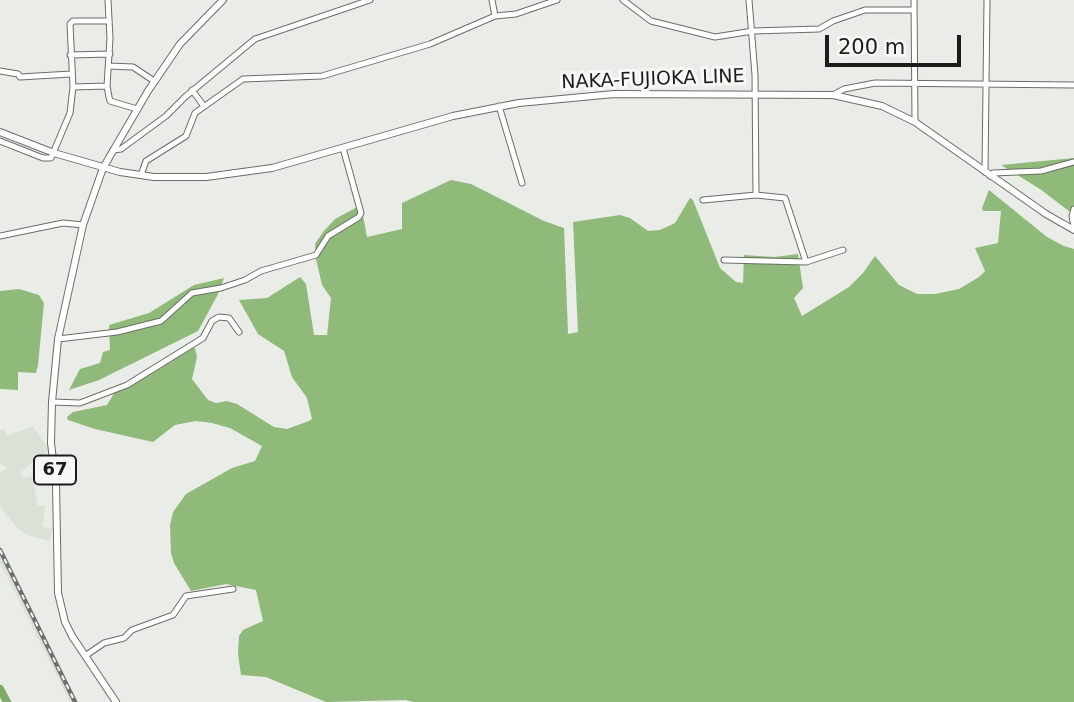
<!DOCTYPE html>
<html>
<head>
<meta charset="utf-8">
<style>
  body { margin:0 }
  #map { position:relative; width:1074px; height:702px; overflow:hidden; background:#eaece8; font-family:"DejaVu Sans",sans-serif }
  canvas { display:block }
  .scale { position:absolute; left:825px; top:35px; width:136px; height:32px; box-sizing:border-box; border:4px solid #1b1c1b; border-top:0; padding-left:9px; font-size:21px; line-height:24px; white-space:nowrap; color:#1b1c1b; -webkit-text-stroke:5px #f7f9f6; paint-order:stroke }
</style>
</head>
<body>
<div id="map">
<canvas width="1074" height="702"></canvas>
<div class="scale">200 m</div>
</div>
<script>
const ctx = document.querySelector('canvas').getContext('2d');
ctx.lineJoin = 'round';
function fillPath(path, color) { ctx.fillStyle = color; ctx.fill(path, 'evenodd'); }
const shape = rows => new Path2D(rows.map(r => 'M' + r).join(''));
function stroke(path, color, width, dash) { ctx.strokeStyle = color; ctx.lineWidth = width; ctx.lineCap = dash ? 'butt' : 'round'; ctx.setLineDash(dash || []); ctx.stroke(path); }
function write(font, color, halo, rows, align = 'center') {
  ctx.font = font + ' "DejaVu Sans",sans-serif'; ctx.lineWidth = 6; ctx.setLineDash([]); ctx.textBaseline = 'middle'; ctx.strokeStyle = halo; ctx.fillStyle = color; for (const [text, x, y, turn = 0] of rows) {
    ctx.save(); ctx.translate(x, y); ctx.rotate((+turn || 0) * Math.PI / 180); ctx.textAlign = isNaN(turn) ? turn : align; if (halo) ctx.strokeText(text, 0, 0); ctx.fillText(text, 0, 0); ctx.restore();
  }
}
const built = shape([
  [33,426,48,448,48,452,38,457,20,473,25,478,32,476,38,506,45,505,43,527,52,528,50,541,27,535,17,528,0,507,0,472,7,468,0,463,0,430,4,429,7,436],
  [0,545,34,613,78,702,70,702,0,563]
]);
const forest = shape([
  [1074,158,1074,215,1040,189,1001,165],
  [451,180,471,184,544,221,564,228,568,334,578,332,573,222,620,215,630,218,648,231,660,230,675,223,690,198,693,200,720,268,736,282,743,283,744,255,774,257,798,254,803,288,794,298,802,316,849,287,863,273,875,256,899,285,917,294,935,294,959,289,979,277,985,271,975,248,998,243,1001,211,983,211,982,208,989,190,1047,237,1064,246,1074,249,1074,702,414,702,405,700,326,702,266,677,241,675,238,654,239,636,243,630,263,621,256,590,226,584,191,591,174,563,171,553,170,525,173,512,186,494,232,468,255,461,262,446,230,428,212,423,196,421,175,425,153,442,95,429,68,420,67,417,73,412,107,405,116,390,148,376,193,348,195,348,197,357,192,379,208,400,216,403,227,401,237,404,274,427,287,429,309,421,312,419,307,398,292,377,284,351,258,334,239,300,267,298,300,277,306,284,314,335,327,335,331,298,322,285,316,259,315,244,323,232,335,219,361,205,367,237,402,229,402,203],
  [224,278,217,296,198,331,99,380,69,390,80,369,100,363,103,352,110,350,109,325,149,313,194,285],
  [19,289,39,295,44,303,38,365,36,373,18,372,18,390,0,389,0,291]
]);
const river = shape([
  [0,689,7,702]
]);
const minor = shape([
  [108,0,110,38,107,86,109,97,110,101,137,109],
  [492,0,495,16],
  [623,0,651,21,715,37,753,31,819,29,833,21,865,10,914,10],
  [749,0,755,75,756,195],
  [914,0,915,122],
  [70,55,110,54],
  [109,66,133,67,154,81],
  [0,71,18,74,20,77,71,74],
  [73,87,107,86],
  [192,90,203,105],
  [833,95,844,89,875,83,1074,85],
  [499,106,522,183],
  [0,141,43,158,51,158,70,113,73,87,70,24,73,21,109,21],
  [113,150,121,149,166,116,185,97,255,39,370,0],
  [985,172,987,0],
  [141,175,146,161,186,136,195,113,243,79,322,76,430,44,495,16,516,14,557,0],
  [990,176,993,173,1041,171,1074,162],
  [703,200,756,195,785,198,806,262],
  [1074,209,1072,216,1074,226],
  [0,236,63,223,83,225],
  [724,260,806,262,843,250],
  [58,339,117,332,161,321,192,293,221,288,245,280,261,271,316,255,328,236,359,217,361,213,343,148],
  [52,402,80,403,127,385,203,338,212,321,219,317,229,318,239,332],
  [85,656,104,643,124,638,132,630,173,615,186,596,233,589]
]);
const major = shape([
  [0,132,54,153,120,172,154,177,206,177,272,168,453,116,519,103,614,94,833,95,882,106,915,122,1046,214,1074,230],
  [116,702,72,636,65,622,58,593,56,484,51,443,52,402,58,339,83,225,103,168,148,91,180,44,223,0]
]);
const rail = shape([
  [0,550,75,702]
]);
const shields = [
  [55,470,42]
];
const shieldNames = [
  ["67",55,470]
];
const streetNames = [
  ["NAKA-FUJIOKA LINE",653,80,-2]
];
fillPath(built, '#dae1d7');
fillPath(forest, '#90ba79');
stroke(river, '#80aa6a', 8);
stroke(minor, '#6a6c69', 7);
stroke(major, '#6a6c69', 8);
stroke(minor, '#fff', 5);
stroke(major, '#fff', 6);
stroke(rail, '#6f706e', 4.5);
stroke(rail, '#f7f9f6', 2, [5]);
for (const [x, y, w] of shields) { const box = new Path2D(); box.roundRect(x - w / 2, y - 14.5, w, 29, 5); ctx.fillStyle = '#f7f9f6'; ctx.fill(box); stroke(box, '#1b1c1b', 2); }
write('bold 18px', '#1b1c1b', null, shieldNames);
write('19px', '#1b1c1b', '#f7f9f6', streetNames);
</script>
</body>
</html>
